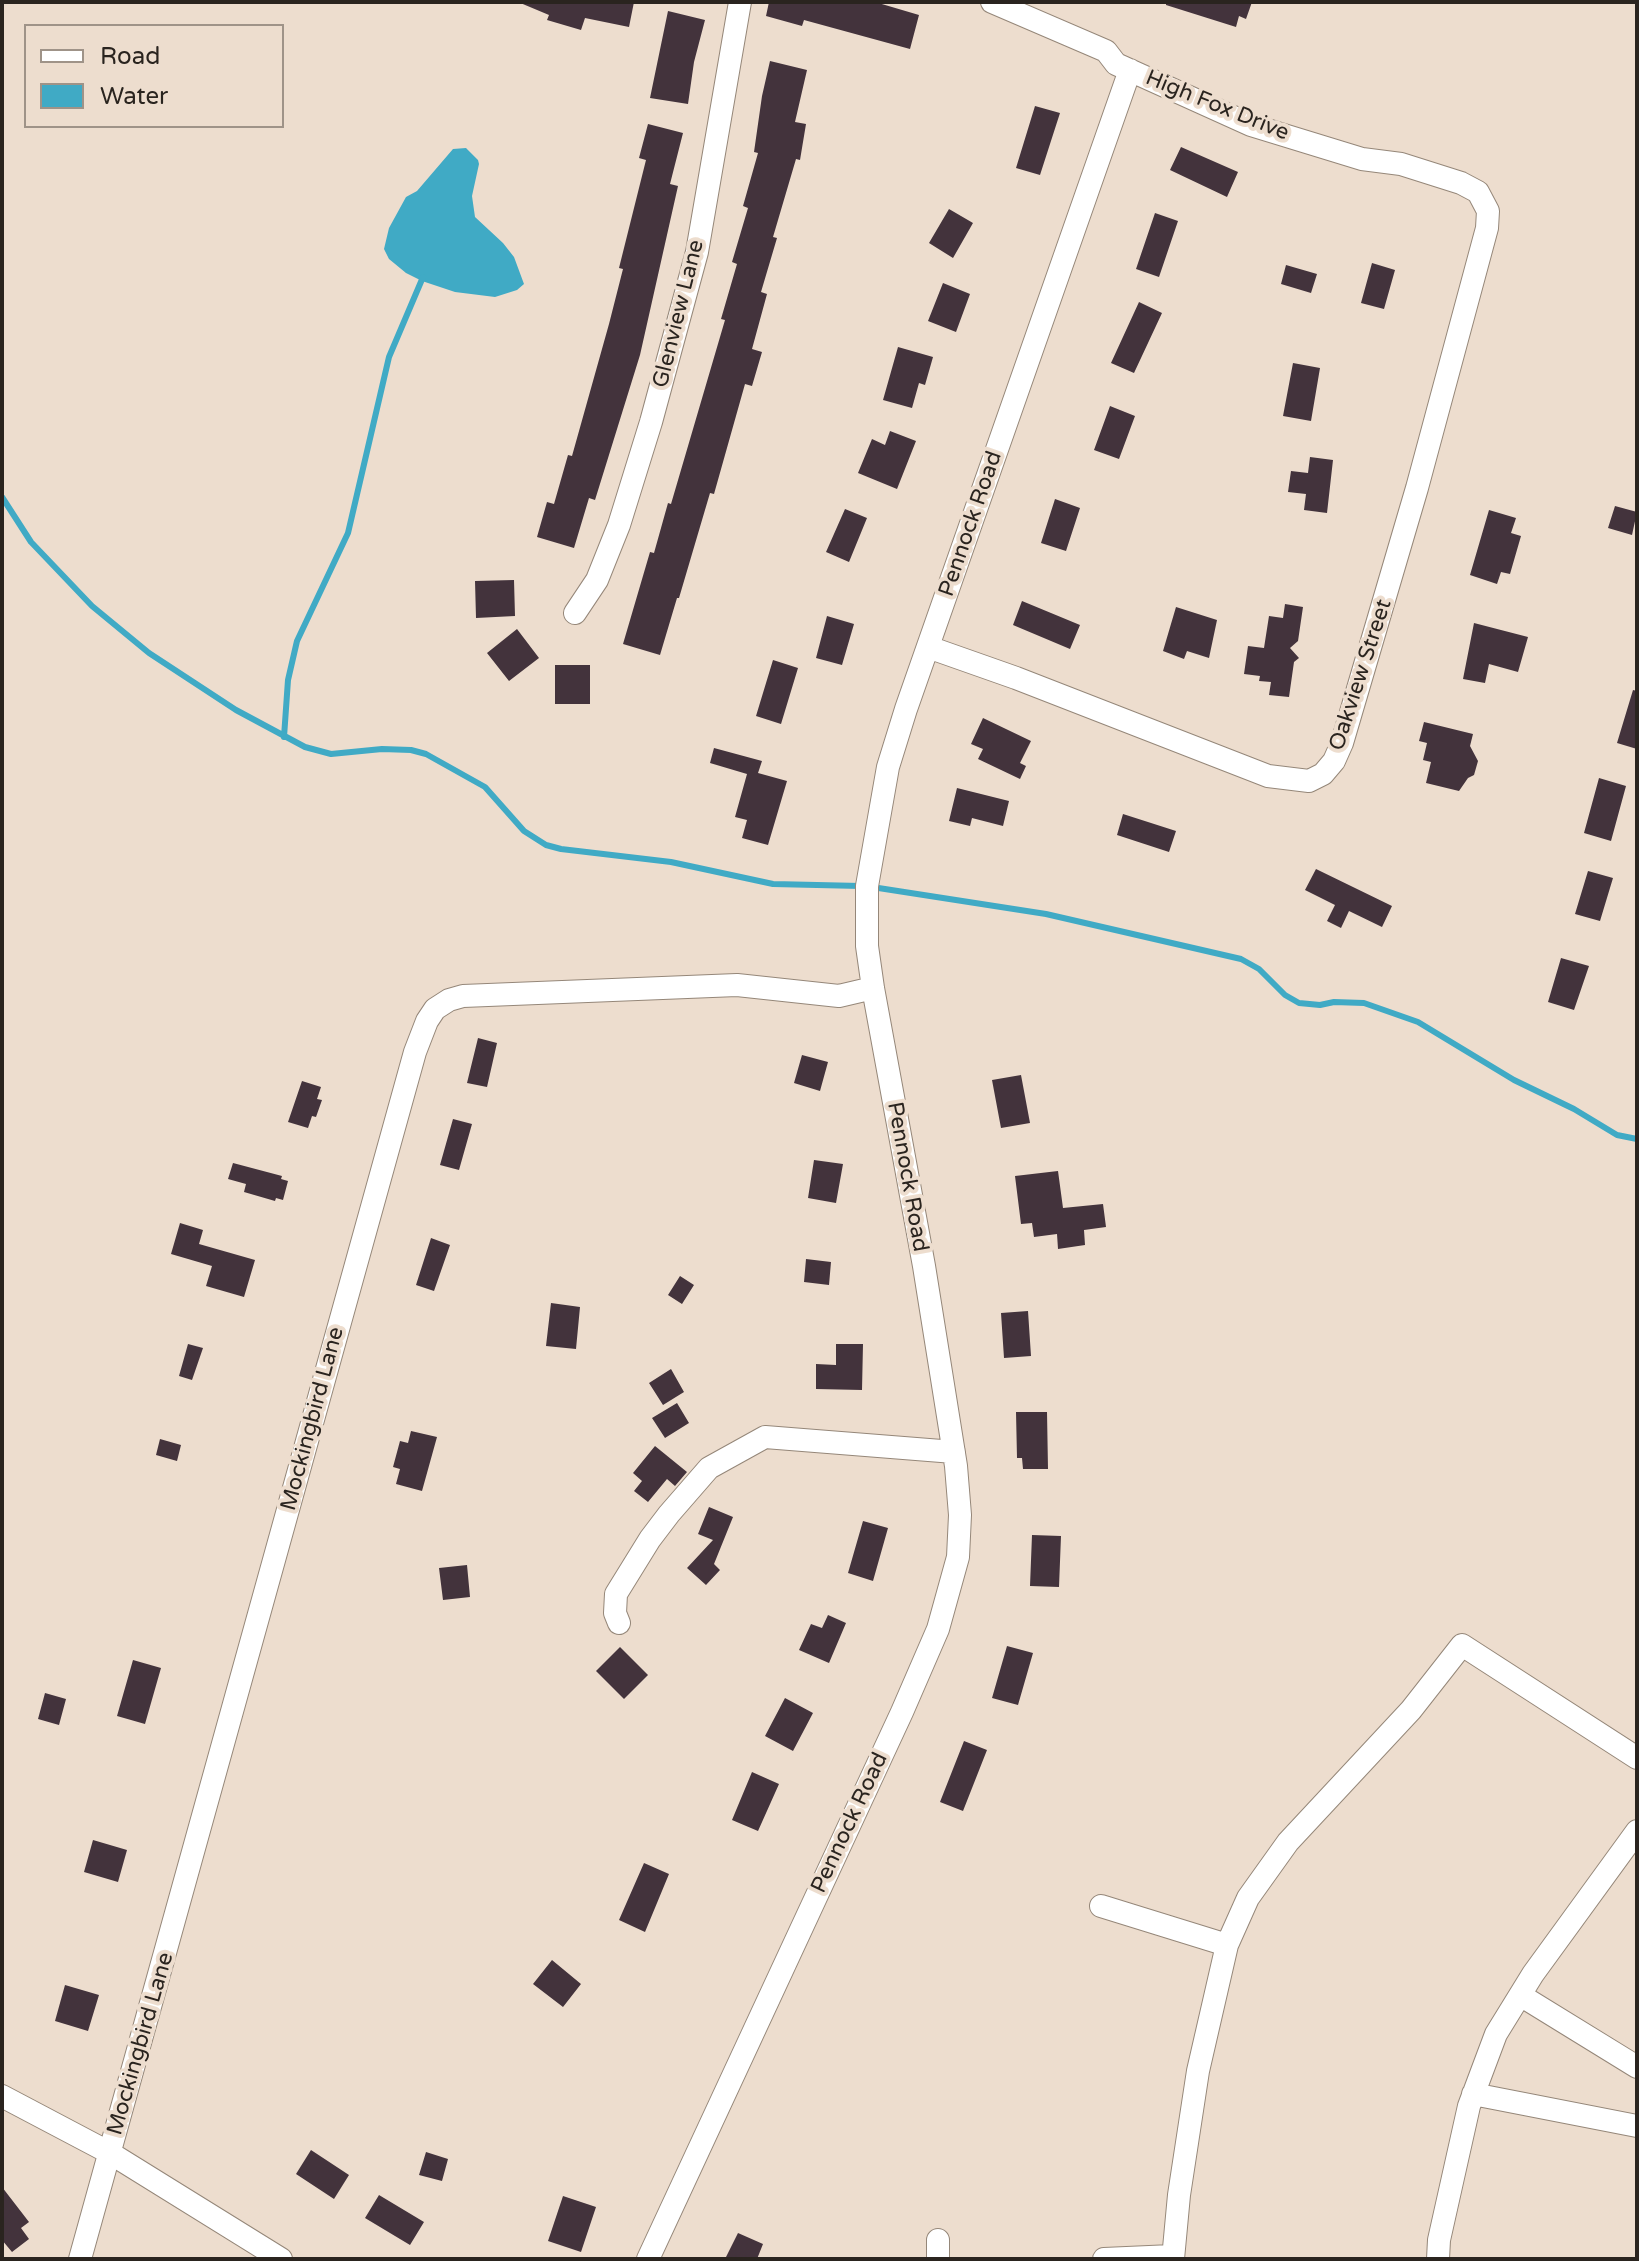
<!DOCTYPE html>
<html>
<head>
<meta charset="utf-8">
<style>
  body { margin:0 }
  #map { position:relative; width:1639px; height:2261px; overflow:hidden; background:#edddce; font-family:"Varela Round",sans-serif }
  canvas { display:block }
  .frame { position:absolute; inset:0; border:4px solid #2a241f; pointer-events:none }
  .legend { position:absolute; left:24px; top:24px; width:260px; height:104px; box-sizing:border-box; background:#edddce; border:2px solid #9f9388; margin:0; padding:10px 14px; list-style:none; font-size:24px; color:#2a241f }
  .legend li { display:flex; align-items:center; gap:16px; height:40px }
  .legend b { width:40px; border:2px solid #9f9388 }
</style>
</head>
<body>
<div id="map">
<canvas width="1639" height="2261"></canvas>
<div class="frame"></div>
<ul class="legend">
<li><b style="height:10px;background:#fff"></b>Road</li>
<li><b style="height:22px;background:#40aac5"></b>Water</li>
</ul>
</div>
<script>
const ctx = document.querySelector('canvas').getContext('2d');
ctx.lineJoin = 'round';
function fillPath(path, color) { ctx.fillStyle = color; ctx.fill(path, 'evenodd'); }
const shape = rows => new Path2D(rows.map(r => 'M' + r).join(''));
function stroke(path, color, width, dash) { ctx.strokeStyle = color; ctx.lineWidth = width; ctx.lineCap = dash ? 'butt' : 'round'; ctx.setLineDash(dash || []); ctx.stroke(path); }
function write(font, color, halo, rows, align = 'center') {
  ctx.font = font + ' "Varela Round",sans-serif'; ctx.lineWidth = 8; ctx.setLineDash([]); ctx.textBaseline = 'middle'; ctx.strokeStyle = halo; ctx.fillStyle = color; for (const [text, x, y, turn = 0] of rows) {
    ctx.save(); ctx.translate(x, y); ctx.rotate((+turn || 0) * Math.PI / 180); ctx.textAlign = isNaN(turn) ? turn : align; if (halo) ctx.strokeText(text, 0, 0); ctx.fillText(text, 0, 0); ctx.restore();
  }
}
const water = shape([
  [466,148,478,160,479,164,472,196,475,217,503,243,514,257,524,284,517,290,495,297,455,292,422,281,406,273,389,259,384,249,389,228,406,197,417,191,453,149]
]);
const stream = shape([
  [2,497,31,542,92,606,149,653,236,710,305,747,331,754,382,749,411,750,426,754,485,787,524,831,546,845,561,849,671,862,773,884,861,886],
  [284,737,288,680,297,641,348,533,389,357,423,277],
  [872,887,1046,914,1241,959,1259,969,1285,995,1299,1003,1320,1005,1334,1002,1364,1003,1418,1022,1514,1080,1574,1109,1617,1135,1637,1139]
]);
const building = shape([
  [518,2,634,2,629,27,585,18,581,30,547,20,549,15],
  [769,2,875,2,919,15,910,49,804,20,802,26,766,16],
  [1166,2,1252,2,1246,19,1239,16,1236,27,1166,5],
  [668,11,705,20,694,62,688,104,650,98],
  [770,61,807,70,795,122,806,124,800,160,796,159,773,237,777,238,761,292,767,294,752,349,762,352,752,386,745,384,714,494,710,493,679,598,677,598,660,655,623,644,650,552,654,553,668,503,671,504,725,320,721,319,737,264,732,262,748,208,743,206,758,153,754,152,762,96],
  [1035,106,1060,113,1040,175,1016,168],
  [648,124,683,133,670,184,678,186,640,355,595,500,589,498,574,548,537,537,547,502,554,504,568,455,572,456,609,324,623,269,619,268,646,160,639,158],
  [1181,147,1238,172,1227,197,1170,170],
  [949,209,973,223,953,258,929,243],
  [1155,213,1178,221,1159,277,1136,269],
  [1372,263,1395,270,1384,309,1361,303],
  [1286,265,1317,274,1311,293,1281,284],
  [943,283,970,294,956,332,928,321],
  [1139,302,1162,313,1134,373,1111,363],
  [898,347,933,357,925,385,919,383,912,408,883,400],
  [1293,363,1320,368,1311,421,1283,416],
  [1110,406,1135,416,1119,459,1094,450],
  [890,431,916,441,897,489,858,473,872,439,885,445],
  [1310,457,1333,460,1327,513,1304,510,1306,494,1288,492,1291,471,1308,473],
  [1055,499,1080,508,1066,551,1041,543],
  [1615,506,1637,512,1632,535,1608,528],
  [845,509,867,518,849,562,826,552],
  [1489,510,1516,518,1511,533,1521,536,1510,574,1501,572,1497,584,1470,575],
  [514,580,515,616,476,618,475,581],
  [1022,601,1080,625,1070,649,1013,625],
  [1285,604,1303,607,1298,641,1290,648,1299,658,1294,662,1289,697,1269,695,1271,682,1259,681,1260,676,1244,674,1248,646,1264,648,1269,616,1283,618],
  [1176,607,1217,620,1209,658,1187,651,1184,659,1163,651],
  [827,616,854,624,842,665,816,658],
  [1474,623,1528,637,1518,672,1489,664,1485,683,1463,679],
  [517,629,539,658,509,681,487,653],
  [773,660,798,668,781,724,756,716],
  [555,665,590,665,590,704,555,704],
  [1633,690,1637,691,1637,749,1617,743],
  [983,718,1031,741,1020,763,1026,766,1020,779,978,759,983,749,971,744],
  [1424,722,1473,734,1470,746,1478,761,1474,775,1468,778,1459,791,1426,783,1431,762,1423,760,1427,743,1419,741],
  [714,748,762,761,758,773,787,781,768,845,742,838,747,820,735,817,747,774,710,763],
  [1599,778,1626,786,1611,841,1584,833],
  [957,788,1009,801,1003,826,972,818,970,826,949,821],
  [1123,814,1176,831,1169,852,1117,835],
  [1316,869,1392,906,1382,927,1349,911,1341,928,1327,921,1335,905,1305,890],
  [1588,871,1613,878,1600,921,1575,914],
  [1561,958,1589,966,1574,1010,1548,1002],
  [478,1038,497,1043,487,1087,467,1083],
  [802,1055,828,1062,820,1091,794,1083],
  [1021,1075,1030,1123,1001,1128,992,1080],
  [302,1081,321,1087,317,1099,322,1100,316,1117,312,1116,308,1128,288,1122],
  [453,1119,472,1124,459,1170,440,1165],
  [814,1160,843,1164,836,1203,808,1198],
  [233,1163,282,1176,281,1179,288,1181,283,1200,276,1198,275,1201,244,1192,246,1184,228,1179],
  [1058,1171,1063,1208,1103,1204,1106,1227,1084,1230,1085,1245,1058,1249,1057,1234,1034,1237,1032,1223,1021,1224,1015,1176],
  [180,1223,203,1230,199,1244,255,1260,244,1297,206,1286,212,1266,171,1254],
  [431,1238,450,1245,434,1291,416,1285],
  [806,1259,831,1262,829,1285,804,1282],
  [680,1276,694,1285,682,1304,668,1295],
  [551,1303,580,1307,576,1349,546,1346],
  [1028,1311,1031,1356,1004,1358,1001,1313],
  [188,1344,203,1348,192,1380,179,1376],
  [836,1344,863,1344,862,1390,816,1389,816,1364,836,1365],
  [671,1369,684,1392,663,1405,649,1383],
  [677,1403,689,1423,665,1438,652,1418],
  [1016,1412,1047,1412,1048,1469,1023,1469,1022,1458,1017,1458],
  [411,1431,437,1437,422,1491,396,1484,400,1469,393,1467,400,1441,408,1443],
  [160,1439,181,1445,177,1461,156,1455],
  [655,1446,687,1472,675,1486,667,1479,648,1502,634,1491,642,1481,633,1473],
  [709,1507,733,1517,714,1564,720,1570,706,1585,687,1568,713,1540,698,1534],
  [863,1521,888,1528,873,1581,848,1573],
  [1032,1535,1061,1536,1059,1587,1030,1586],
  [467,1565,470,1597,443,1600,439,1568],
  [828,1615,846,1623,829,1663,799,1650,811,1624,822,1628],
  [1007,1646,1033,1653,1018,1705,992,1698],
  [620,1647,648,1675,624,1699,596,1671],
  [133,1660,161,1668,145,1724,117,1716],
  [45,1693,66,1699,59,1725,38,1719],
  [785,1698,813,1713,793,1751,765,1736],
  [964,1741,987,1750,963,1811,940,1802],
  [752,1772,779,1784,758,1831,732,1820],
  [93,1840,127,1850,118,1882,84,1872],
  [644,1863,669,1874,645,1932,619,1920],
  [552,1960,581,1984,563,2007,533,1984],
  [65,1985,99,1995,88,2031,55,2021],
  [311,2150,349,2175,334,2199,296,2174],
  [426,2152,448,2159,442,2181,419,2175],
  [2,2187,29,2222,21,2228,29,2239,12,2252,2,2240],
  [379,2195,424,2222,410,2245,365,2218],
  [563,2196,596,2207,581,2252,548,2241],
  [738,2233,763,2244,757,2259,725,2259]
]);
const minor = shape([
  [575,613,597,580,619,525,651,422,697,252,740,2],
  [928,647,1016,678,1268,776,1309,781,1323,774,1334,761,1342,743,1417,488,1487,228,1488,211,1478,192,1461,183,1401,164,1362,159,1251,125,1116,64,1106,51,992,2],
  [619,1623,615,1613,616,1594,650,1539,669,1514,709,1468,765,1437,954,1452],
  [1101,1906,1227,1945],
  [1520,1995,1637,2067],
  [1473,2094,1637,2126],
  [2,2096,110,2153,281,2259],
  [938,2240,938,2259],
  [80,2259,415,1052,427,1021,435,1009,449,1000,463,996,737,985,839,996,873,988],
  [648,2259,902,1712,938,1629,958,1557,960,1515,956,1466,924,1266,873,988,867,946,867,886,888,767,906,709,1130,70],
  [1104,2259,1172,2256],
  [1173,2259,1179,2195,1198,2071,1227,1945,1248,1898,1288,1842,1411,1710,1462,1645,1637,1758],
  [1438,2259,1439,2240,1469,2106,1496,2034,1533,1974,1637,1831]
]);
const streetNames = [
  ["High Fox Drive",1217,106,22],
  ["Glenview Lane",679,314,-76],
  ["Pennock Road",971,524,-71],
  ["Oakview Street",1361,675,-72],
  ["Pennock Road",907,1177,80],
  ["Mockingbird Lane",313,1419,-75],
  ["Pennock Road",850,1823,-65],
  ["Mockingbird Lane",141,2044,-74]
];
fillPath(water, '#40aac5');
stroke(stream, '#40aac5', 6);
fillPath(building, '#43333c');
stroke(minor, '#958779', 24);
stroke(minor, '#fff', 22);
write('22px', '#2a241f', '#edddce', streetNames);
</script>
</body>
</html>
